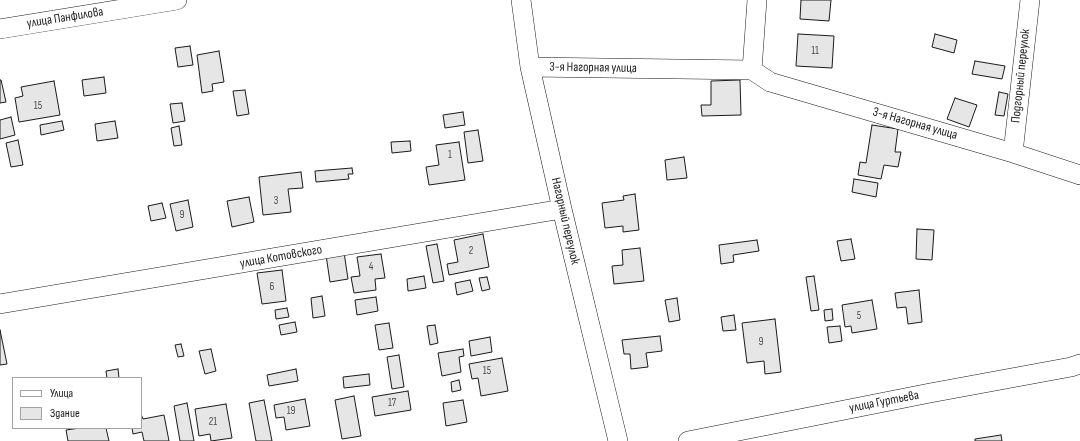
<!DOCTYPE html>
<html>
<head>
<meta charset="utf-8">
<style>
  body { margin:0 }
  #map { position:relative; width:1080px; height:441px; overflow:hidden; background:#fff; font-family:"Sofia Sans Condensed",sans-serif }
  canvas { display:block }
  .legend { position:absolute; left:12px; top:377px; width:130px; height:52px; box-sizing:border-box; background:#fff; border:1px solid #a3a3a3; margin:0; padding:5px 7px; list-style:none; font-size:12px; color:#1a1a1a }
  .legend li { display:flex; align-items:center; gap:8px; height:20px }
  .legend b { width:20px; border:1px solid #a3a3a3 }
</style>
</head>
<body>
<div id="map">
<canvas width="1080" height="441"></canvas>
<ul class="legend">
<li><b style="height:5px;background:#fff"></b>Улица</li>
<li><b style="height:11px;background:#e6e6e6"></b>Здание</li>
</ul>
</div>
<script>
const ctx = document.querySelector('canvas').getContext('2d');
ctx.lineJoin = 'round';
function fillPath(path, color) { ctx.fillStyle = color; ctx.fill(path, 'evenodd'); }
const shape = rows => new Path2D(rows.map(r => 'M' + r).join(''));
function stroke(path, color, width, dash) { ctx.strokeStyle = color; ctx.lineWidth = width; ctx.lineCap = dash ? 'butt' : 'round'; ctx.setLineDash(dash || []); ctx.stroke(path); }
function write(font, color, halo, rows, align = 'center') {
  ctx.font = font + ' "Sofia Sans Condensed",sans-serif'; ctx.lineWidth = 3; ctx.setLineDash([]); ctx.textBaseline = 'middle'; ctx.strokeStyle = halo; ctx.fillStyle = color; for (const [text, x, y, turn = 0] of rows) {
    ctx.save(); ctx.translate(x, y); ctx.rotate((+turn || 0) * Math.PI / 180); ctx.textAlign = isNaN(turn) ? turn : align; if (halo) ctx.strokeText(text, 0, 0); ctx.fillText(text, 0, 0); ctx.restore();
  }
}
const building = shape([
  [801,0,831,0,829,21,800,19,801,0],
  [798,34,834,36,832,68,796,66,798,34],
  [935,34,957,40,954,53,932,47,935,34],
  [190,46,193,65,178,67,175,48,190,46],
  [219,51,224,82,212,84,213,91,202,93,197,55,219,51],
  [975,61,1005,66,1002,79,972,74,975,61],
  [104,77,106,93,84,96,82,80,104,77],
  [0,80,1,80,6,102,0,103,0,80],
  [740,80,741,115,702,116,701,105,711,105,711,81,740,80],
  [54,81,60,115,19,122,15,98,23,96,21,87,54,81],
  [245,90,249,114,237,116,233,91,245,90],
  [999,92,1008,94,1004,116,995,115,999,92],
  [955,98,977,105,969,127,947,119,955,98],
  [182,103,185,121,173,123,170,104,182,103],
  [463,112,465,125,445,128,443,115,463,112],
  [11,117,15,135,0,139,0,120,11,117],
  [62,121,64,130,41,135,40,125,62,121],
  [115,121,118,138,97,141,95,124,115,121],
  [872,125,898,129,895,152,901,152,898,167,884,165,881,179,858,175,860,162,866,163,872,125],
  [179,126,182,145,174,146,171,128,179,126],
  [478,130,483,161,468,163,464,132,478,130],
  [18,140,23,165,11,167,6,143,18,140],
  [410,141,411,151,392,153,391,142,410,141],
  [459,142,465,180,429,185,426,167,439,165,436,145,459,142],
  [684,157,687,178,667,180,665,160,684,157],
  [352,168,353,174,348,174,349,179,316,182,315,171,352,168],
  [301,172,303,188,288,189,291,212,263,215,259,177,301,172],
  [854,179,878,183,876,197,852,192,854,179],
  [635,194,639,230,623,232,623,226,605,228,602,203,624,200,623,196,635,194],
  [249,197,254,222,232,227,227,201,249,197],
  [188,200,193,227,176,231,170,204,188,200],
  [162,203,166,218,151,221,148,206,162,203],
  [917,229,934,230,932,260,916,259,917,229],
  [483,234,489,267,449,275,447,264,458,262,454,240,483,234],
  [851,239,855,259,841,261,837,241,851,239],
  [757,240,759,251,733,255,734,262,721,264,719,245,757,240],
  [437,244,444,281,433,283,426,246,437,244],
  [640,248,644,281,614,284,612,266,623,265,622,250,640,248],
  [344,252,348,279,330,282,326,255,344,252],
  [381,254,385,278,375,279,376,290,354,293,351,277,360,276,357,257,381,254],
  [282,270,286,301,262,304,257,273,282,270],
  [424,276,426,288,408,291,407,279,424,276],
  [814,276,819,310,811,311,806,277,814,276],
  [487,277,490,289,482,291,479,278,487,277],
  [470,280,473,291,457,295,455,283,470,280],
  [919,290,922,322,908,324,906,307,897,308,895,293,919,290],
  [322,296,325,316,313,318,311,298,322,296],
  [376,297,378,311,357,315,355,300,376,297],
  [677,298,680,320,669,322,665,300,677,298],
  [872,300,877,329,852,333,851,326,845,327,842,305,872,300],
  [287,308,289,317,276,319,275,310,287,308],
  [832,309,833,320,825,321,824,310,832,309],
  [734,315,736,330,723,331,721,317,734,315],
  [775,319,781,372,765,374,764,361,747,363,742,323,775,319],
  [295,322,297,332,281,335,279,325,295,322],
  [389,323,393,348,379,350,375,325,389,323],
  [435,325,438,343,430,345,427,326,435,325],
  [840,326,842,341,829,343,827,327,840,326],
  [0,330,7,364,0,365,0,330],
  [660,336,662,351,646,353,648,367,631,369,630,354,624,354,622,340,660,336],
  [490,337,492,352,471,356,469,341,490,337],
  [181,344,184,356,178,357,175,345,181,344],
  [211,349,216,371,205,374,199,351,211,349],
  [463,349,464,356,459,357,461,372,442,376,438,353,463,349],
  [399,355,404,387,392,389,387,357,399,355],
  [502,358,508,391,481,396,478,378,472,379,469,364,502,358],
  [118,369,119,378,107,378,106,371,118,369],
  [296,369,298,381,269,386,267,375,296,369],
  [369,374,370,385,344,388,343,377,369,374],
  [459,380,461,390,452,392,451,382,459,380],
  [408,391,411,410,375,416,372,397,408,391],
  [354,396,361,436,342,439,335,400,354,396],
  [305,399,310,426,286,430,284,417,276,418,274,405,305,399],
  [264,400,272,441,256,441,249,403,264,400],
  [463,400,467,422,446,426,443,403,463,400],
  [187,403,194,441,180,441,174,406,187,403],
  [226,404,232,438,211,441,210,434,199,436,195,409,226,404],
  [141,414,143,419,164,415,169,441,144,441,142,432,133,434,132,428,141,428,141,414],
  [80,428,106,428,109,441,68,441,66,430,80,428],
  [1001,435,1002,441,975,441,975,439,1001,435]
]);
const street = shape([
  [521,0,530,67,562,209,618,441],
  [0,29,177,0],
  [530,67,752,70,770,82,1013,153,1080,175],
  [752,70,757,0],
  [1013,153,1030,0],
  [0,304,562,209],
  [688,441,930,393,1071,367,1080,364]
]);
const numberNames = [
  ["11",815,51],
  ["15",38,106],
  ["1",450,155],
  ["3",276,201],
  ["9",182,215],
  ["2",471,251],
  ["4",371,267],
  ["6",272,287],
  ["5",859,316],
  ["9",761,342],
  ["15",487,371],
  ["17",392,403],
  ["19",291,411],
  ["21",213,422]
];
const streetNames = [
  ["улица Панфилова",65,18,-9],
  ["3-я Нагорная улица",593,68,1],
  ["Подгорный переулок",1021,76,-84],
  ["3-я Нагорная улица",915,124,16],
  ["Нагорный переулок",565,221,77],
  ["улица Котовского",281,257,-10],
  ["улица Гуртьева",884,402,-11]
];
fillPath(building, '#e6e6e6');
stroke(building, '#1a1a1a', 1);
stroke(street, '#1a1a1a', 20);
stroke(street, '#fff', 19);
write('11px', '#4d4d4d', null, numberNames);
write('13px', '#1a1a1a', '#fff', streetNames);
</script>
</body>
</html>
